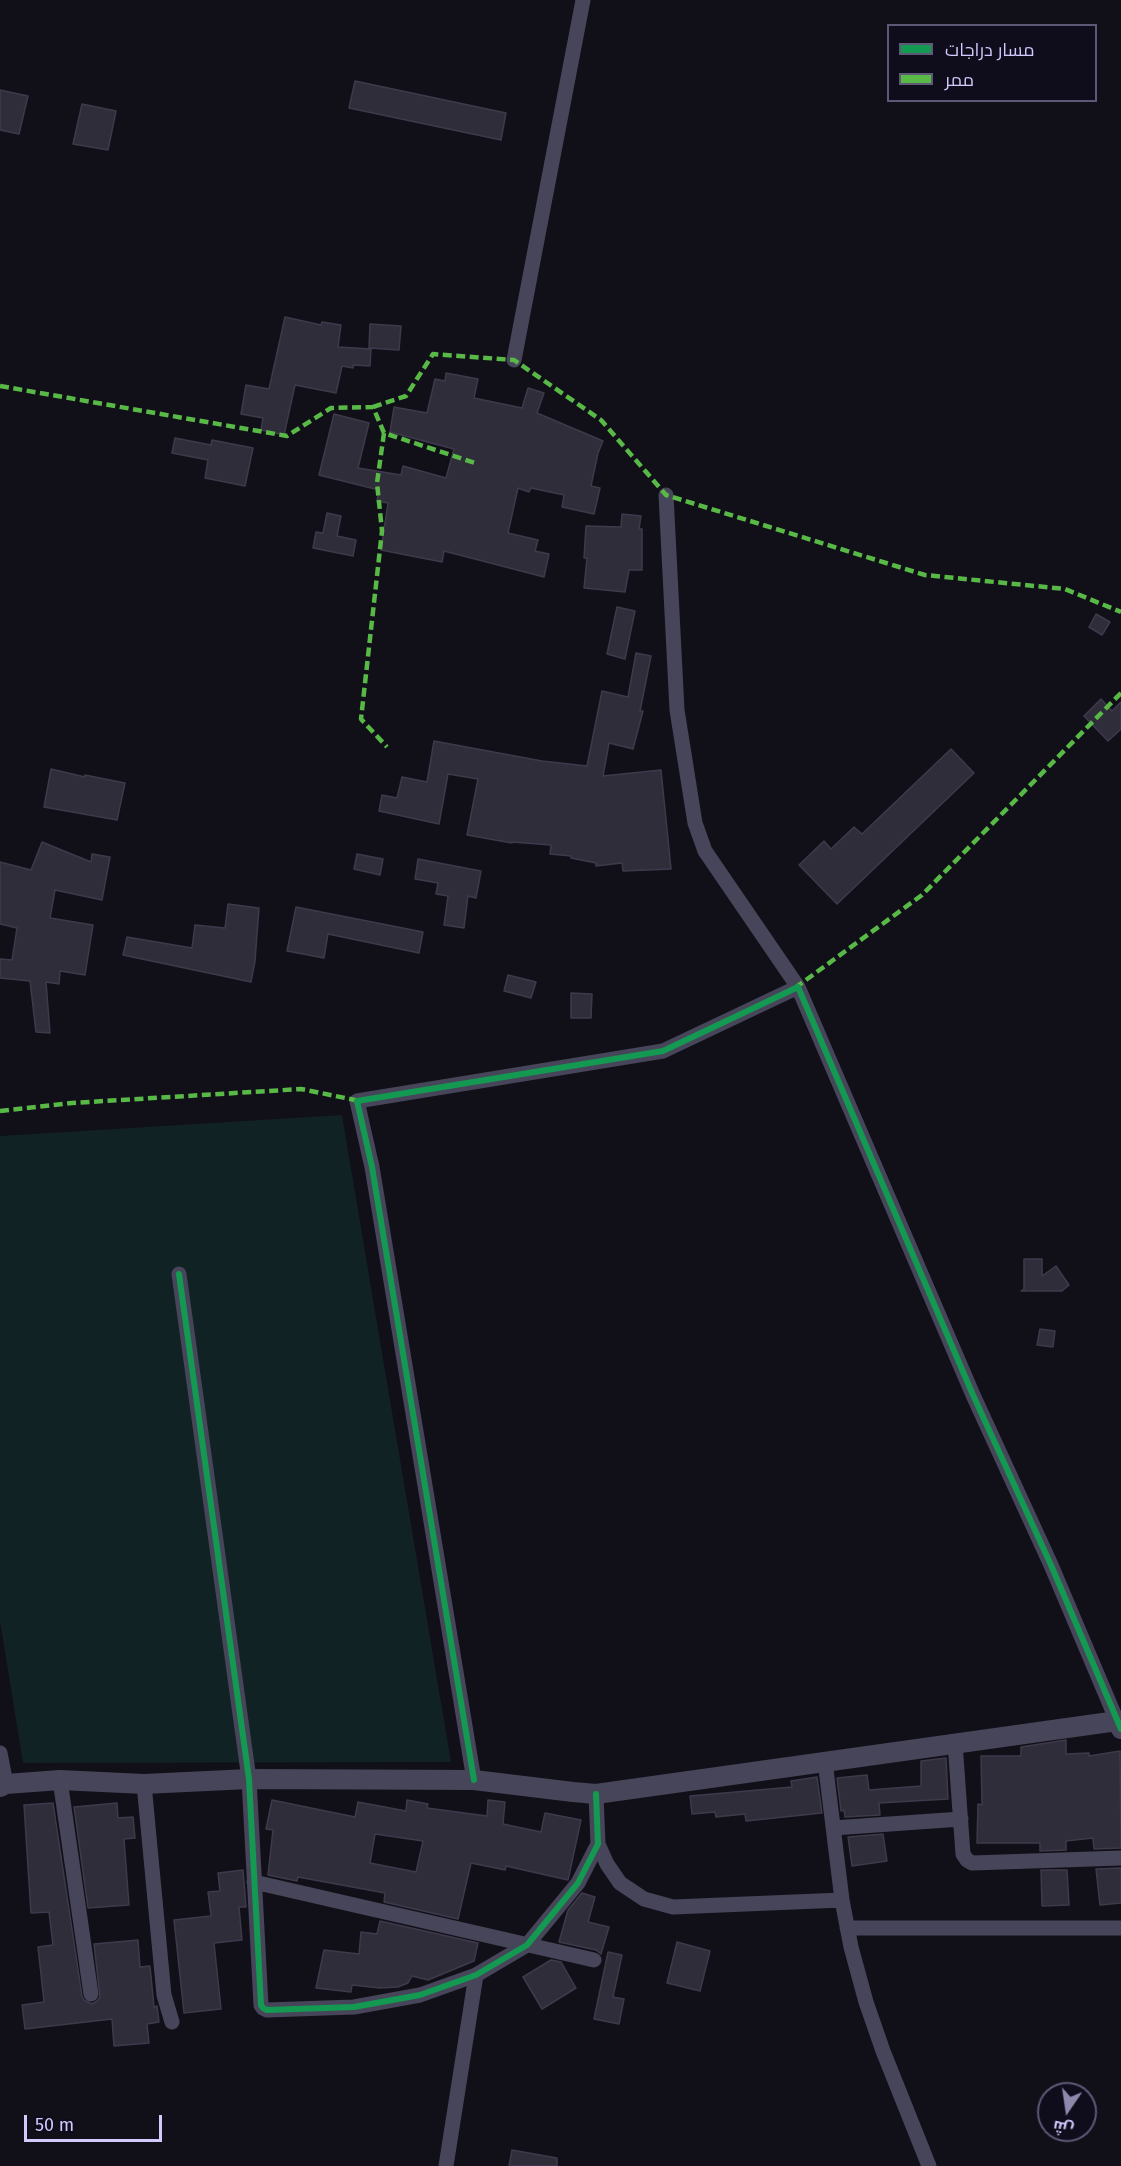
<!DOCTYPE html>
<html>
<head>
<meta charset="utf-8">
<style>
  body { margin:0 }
  #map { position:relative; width:1121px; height:2166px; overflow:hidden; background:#111018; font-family:"Fira Sans",Cairo,sans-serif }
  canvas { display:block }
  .legend { position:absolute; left:887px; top:24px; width:210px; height:78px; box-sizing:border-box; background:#0f0c1c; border:2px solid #5d5876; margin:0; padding:8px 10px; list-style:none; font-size:18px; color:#d2cafc }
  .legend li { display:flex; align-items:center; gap:12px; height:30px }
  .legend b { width:30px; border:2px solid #5d5876 }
  .north { position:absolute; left:1037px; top:2082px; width:60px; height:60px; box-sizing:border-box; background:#0f0c1c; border:2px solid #5d5876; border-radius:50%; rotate:193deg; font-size:16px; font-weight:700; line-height:24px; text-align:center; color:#d2cafc }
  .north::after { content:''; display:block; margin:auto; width:21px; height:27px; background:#8e89ac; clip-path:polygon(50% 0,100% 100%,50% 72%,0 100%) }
  .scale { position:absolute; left:24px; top:2115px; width:138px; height:27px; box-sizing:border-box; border:3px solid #d2cafc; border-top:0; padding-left:8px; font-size:18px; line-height:21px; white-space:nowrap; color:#d2cafc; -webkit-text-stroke:4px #0f0c1c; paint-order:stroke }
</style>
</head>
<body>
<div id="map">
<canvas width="1121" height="2166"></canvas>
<ul class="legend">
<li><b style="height:8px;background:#139951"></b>مسار دراجات</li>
<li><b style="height:8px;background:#58b947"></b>ممر</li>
</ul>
<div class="north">ش</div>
<div class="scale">50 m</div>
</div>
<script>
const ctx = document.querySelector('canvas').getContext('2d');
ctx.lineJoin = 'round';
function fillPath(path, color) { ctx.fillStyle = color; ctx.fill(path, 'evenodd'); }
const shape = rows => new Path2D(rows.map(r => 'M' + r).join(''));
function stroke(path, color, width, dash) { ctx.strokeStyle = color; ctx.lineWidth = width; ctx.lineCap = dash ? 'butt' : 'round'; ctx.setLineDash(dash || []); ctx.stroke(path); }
const green = shape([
  [342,1115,451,1762,23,1763,0,1621,0,1136]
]);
const building = shape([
  [355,81,506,113,501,140,349,108,355,81],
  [0,90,28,96,19,134,0,130,0,90],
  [82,104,116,111,108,150,73,144,82,104],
  [285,317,321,325,322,322,341,325,338,347,371,349,370,366,353,365,353,368,342,366,336,393,295,385,284,435,261,430,263,418,241,414,246,385,269,389,285,317],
  [370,324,401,326,399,350,369,348,370,324],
  [446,373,478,379,474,398,522,408,528,388,544,393,537,413,603,441,598,453,591,486,600,488,594,514,562,507,564,495,531,488,529,492,518,488,508,533,538,540,535,551,549,554,544,577,444,551,442,562,381,550,388,503,377,501,379,490,319,475,334,414,369,423,358,468,401,475,403,466,446,478,454,449,390,432,394,407,427,413,435,379,445,381,446,373],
  [175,438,211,445,212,440,253,448,245,486,205,478,208,460,172,453,175,438],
  [327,513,341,516,337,536,356,540,353,556,313,548,316,532,323,533,327,513],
  [622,514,641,516,639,529,642,529,642,570,629,570,625,592,584,588,587,558,584,558,586,526,621,527,622,514],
  [617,607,635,611,625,659,607,654,617,607],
  [1096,614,1110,622,1102,635,1089,627,1096,614],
  [636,653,651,656,640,711,643,711,633,749,609,743,603,776,661,770,671,869,623,871,622,863,596,866,596,863,571,858,571,856,550,854,551,845,512,842,512,843,467,835,478,779,448,774,439,824,379,811,382,795,397,798,402,777,427,782,434,741,542,761,587,766,602,691,628,697,636,653],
  [1101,699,1112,711,1121,702,1121,729,1108,741,1084,716,1101,699],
  [951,749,974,773,837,904,799,865,824,841,831,849,854,827,862,834,951,749],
  [51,769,85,777,85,775,125,783,117,820,44,807,51,769],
  [42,842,91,862,92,854,110,857,102,900,55,890,50,918,93,925,85,975,60,971,59,984,46,982,50,1033,36,1032,30,981,0,978,0,959,12,960,17,928,0,924,0,862,31,870,42,842],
  [357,854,383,859,380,875,354,869,357,854],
  [418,859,481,871,476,898,468,896,464,928,444,925,448,896,436,894,438,883,415,879,418,859],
  [228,904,259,908,255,961,251,982,123,955,127,937,192,948,195,925,225,928,228,904],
  [296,907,423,932,419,953,328,934,324,958,287,951,296,907],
  [508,975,536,982,531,998,504,991,508,975],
  [571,993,592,994,591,1018,571,1018,571,993],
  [1024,1259,1042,1259,1042,1276,1056,1266,1069,1285,1062,1291,1021,1291,1024,1289,1024,1259],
  [1040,1329,1055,1331,1053,1347,1037,1345,1040,1329],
  [1066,1740,1066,1754,1089,1753,1089,1756,1120,1751,1121,1848,1094,1849,1093,1838,1066,1841,1066,1850,1040,1851,1040,1843,977,1843,978,1804,982,1805,981,1756,1021,1756,1021,1747,1066,1740],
  [946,1758,948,1799,879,1803,880,1815,845,1817,844,1810,841,1811,837,1778,867,1775,869,1790,921,1786,921,1761,946,1758],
  [817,1777,822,1813,746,1821,745,1814,716,1817,715,1812,692,1814,690,1796,792,1787,791,1781,817,1777],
  [272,1800,355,1817,358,1802,406,1811,407,1800,428,1804,427,1808,487,1816,488,1800,505,1802,503,1824,541,1832,545,1813,581,1820,568,1880,506,1866,505,1870,471,1863,458,1919,384,1902,385,1893,298,1877,297,1881,268,1875,273,1830,266,1829,272,1800],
  [375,1834,423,1841,416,1872,370,1863,375,1834],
  [53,1803,82,1996,84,2000,92,2004,97,2001,100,1997,94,1944,138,1940,140,1967,150,1966,154,2007,157,2006,159,2022,147,2024,149,2043,114,2046,112,2019,25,2029,22,2005,44,2002,38,1947,53,1945,49,1912,31,1913,24,1805,53,1803],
  [117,1803,118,1818,133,1817,135,1838,124,1839,129,1905,88,1908,74,1807,117,1803],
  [883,1834,887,1861,852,1866,848,1837,883,1834],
  [1121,1868,1121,1903,1100,1905,1096,1869,1121,1868],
  [243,1870,246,1907,239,1907,242,1940,214,1943,221,2009,184,2013,174,1920,211,1916,208,1892,220,1891,218,1873,243,1870],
  [1041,1870,1067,1870,1069,1905,1042,1906,1041,1870],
  [582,1893,595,1897,588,1922,609,1927,601,1954,596,1950,559,1942,568,1910,582,1893],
  [380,1921,478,1943,474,1961,428,1980,412,1976,408,1983,398,1987,380,1988,352,1985,351,1992,316,1988,324,1950,359,1954,361,1932,377,1934,380,1921],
  [677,1942,710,1951,700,1991,667,1983,677,1942],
  [608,1952,622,1955,613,1997,624,1999,619,2024,594,2019,608,1952],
  [551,1960,561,1962,576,1988,542,2009,523,1977,551,1960],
  [512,2150,557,2158,557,2166,509,2166,512,2150]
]);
const minor = shape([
  [514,360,583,0],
  [666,495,677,710,695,823,705,851,798,987],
  [179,1274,249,1779,261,2005,263,2008,267,2010,354,2007,420,1995,476,1975,527,1945,578,1883,598,1844,596,1794],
  [955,1743,963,1854,967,1860,972,1863,1121,1858],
  [0,1753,6,1784],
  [825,1761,842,1900,851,1947,866,2002,883,2051,929,2166],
  [60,1780,91,1994],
  [474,1780,372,1167,357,1101,663,1051,798,987,973,1395,1051,1565,1117,1721],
  [144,1784,164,1995,172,2022],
  [833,1828,961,1819],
  [598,1844,607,1864,620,1883,644,1899,673,1907,842,1900],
  [254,1882,594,1960],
  [847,1928,1121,1928],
  [446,2166,476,1975]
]);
const tertiary = shape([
  [0,1787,6,1784,60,1780,144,1784,249,1779,474,1780,573,1792,596,1794,1117,1721,1121,1729]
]);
const quiet = shape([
  [0,386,287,436,331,408,373,407,384,433,478,464],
  [373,407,406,396,433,354,514,360,601,420,666,495,925,575,1065,589,1121,612],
  [384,433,377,483,382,531,361,719,387,747],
  [795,988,922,895,1121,693],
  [0,1111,72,1103,301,1089,360,1101]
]);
const cycleway = shape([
  [179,1274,249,1779,261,2005,263,2008,267,2010,354,2007,420,1995,476,1975,527,1945,578,1883,598,1844,596,1794],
  [474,1780,372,1167,357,1101,663,1051,798,987,973,1395,1051,1565,1121,1729]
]);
fillPath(green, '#102223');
fillPath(building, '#302d3a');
stroke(building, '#3e3a4c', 1.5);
stroke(minor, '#474559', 15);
stroke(tertiary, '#474559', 20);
stroke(quiet, '#58b947', 4.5, [9, 4.5]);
stroke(cycleway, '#139951', 6);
</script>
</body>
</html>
